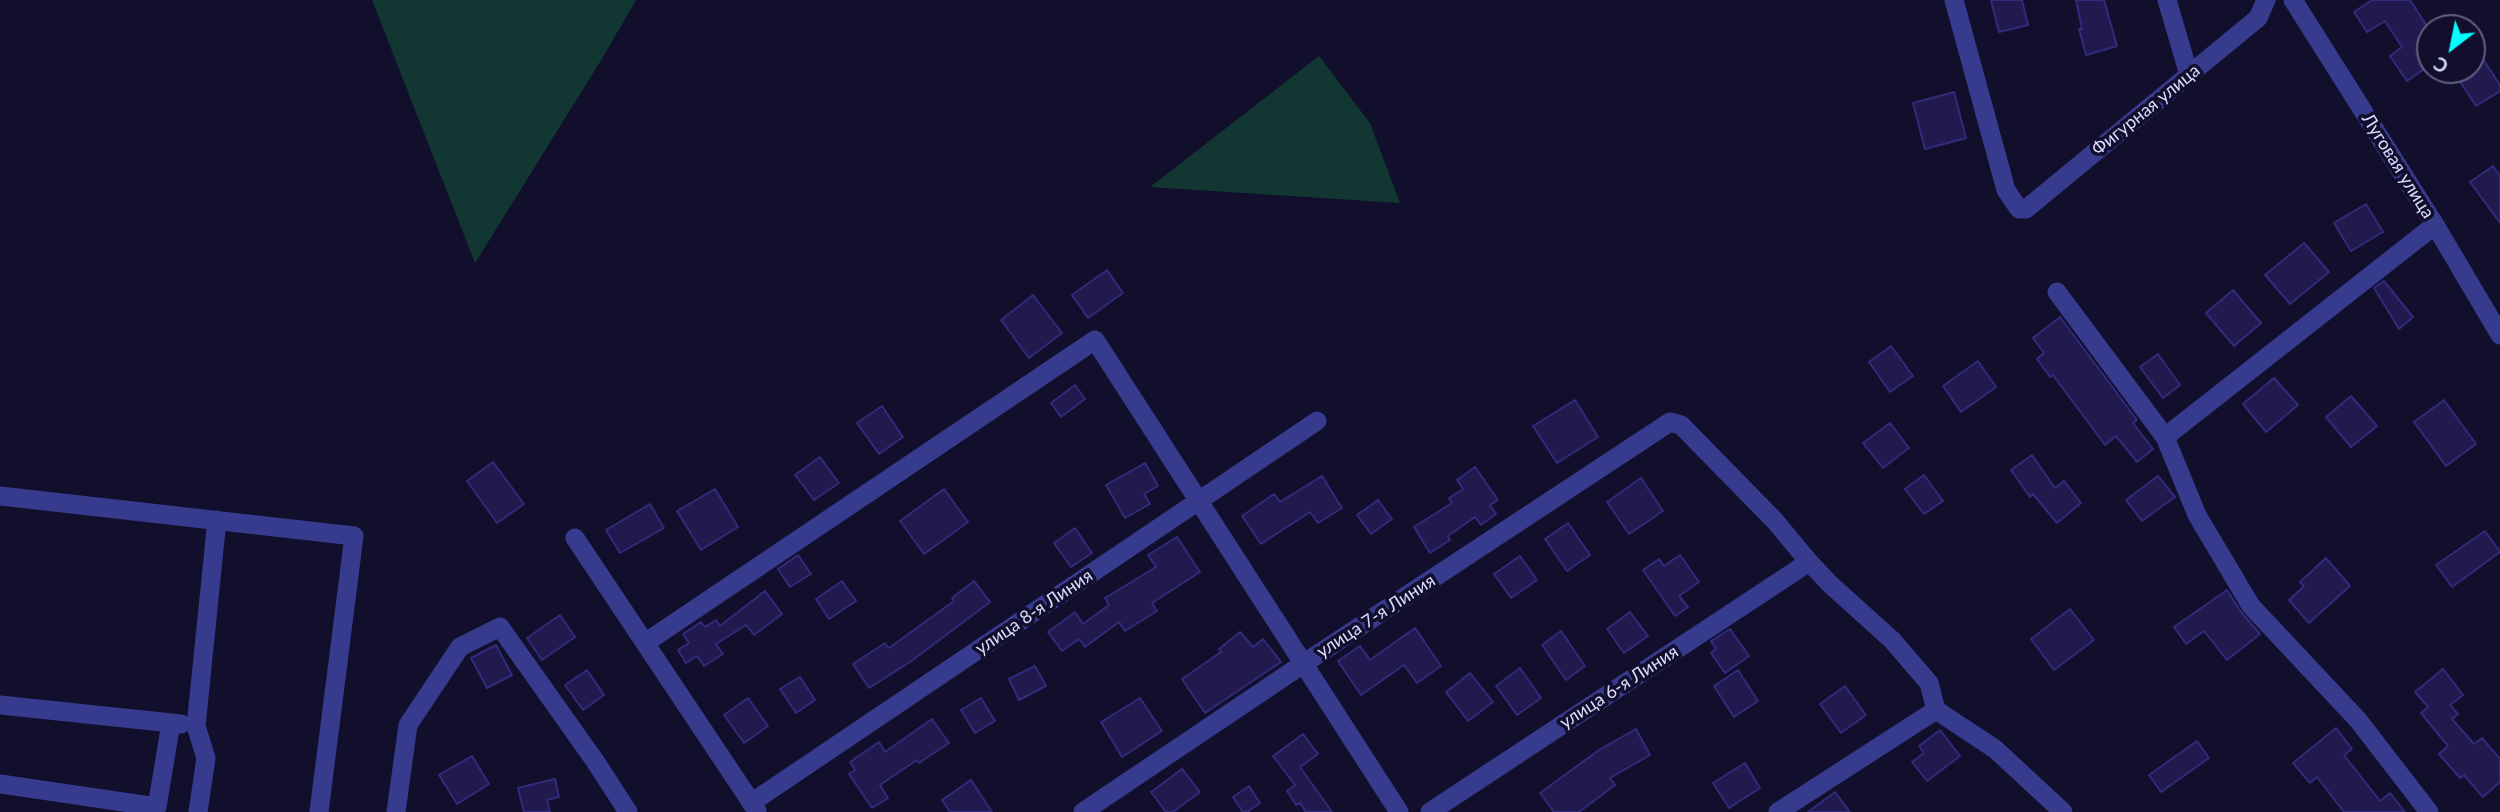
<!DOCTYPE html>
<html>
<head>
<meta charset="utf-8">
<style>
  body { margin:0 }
  #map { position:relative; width:2500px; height:812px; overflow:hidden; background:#120f2c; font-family:Lato,sans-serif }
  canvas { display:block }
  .north { position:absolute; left:2416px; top:14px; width:70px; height:70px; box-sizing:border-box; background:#120f2c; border:2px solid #626080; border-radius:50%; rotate:212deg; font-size:19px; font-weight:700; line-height:28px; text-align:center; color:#dbdaff }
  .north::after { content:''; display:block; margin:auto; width:24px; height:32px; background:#06fcff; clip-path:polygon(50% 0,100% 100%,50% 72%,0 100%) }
</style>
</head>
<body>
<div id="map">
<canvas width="2500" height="812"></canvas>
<div class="north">С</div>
</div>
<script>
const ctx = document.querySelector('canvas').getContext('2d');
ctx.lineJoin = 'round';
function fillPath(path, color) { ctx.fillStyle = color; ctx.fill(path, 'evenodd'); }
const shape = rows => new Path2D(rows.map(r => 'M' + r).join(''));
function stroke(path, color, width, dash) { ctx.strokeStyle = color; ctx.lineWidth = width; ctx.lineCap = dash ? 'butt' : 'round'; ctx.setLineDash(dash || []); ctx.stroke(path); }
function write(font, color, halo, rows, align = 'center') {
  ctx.font = font + ' Lato,sans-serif'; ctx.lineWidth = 7; ctx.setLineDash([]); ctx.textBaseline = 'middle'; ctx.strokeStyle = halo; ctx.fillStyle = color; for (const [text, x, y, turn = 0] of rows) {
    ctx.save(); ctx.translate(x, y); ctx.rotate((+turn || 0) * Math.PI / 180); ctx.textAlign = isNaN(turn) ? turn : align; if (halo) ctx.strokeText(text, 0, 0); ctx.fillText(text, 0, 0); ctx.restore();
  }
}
const green = shape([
  [372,0,636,0,600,62,475,263],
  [1319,56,1370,123,1400,203,1150,187]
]);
const building = shape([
  [1991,0,2022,0,2028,25,1999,32,1991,0],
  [2076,0,2104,0,2117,46,2086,55,2079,29,2082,29,2076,0],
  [2372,0,2410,0,2430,31,2430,65,2407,81,2390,56,2402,47,2385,21,2367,32,2354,12,2372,0],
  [2483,59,2500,85,2500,91,2476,106,2457,77,2468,70,2472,70,2472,67,2483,59],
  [1954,92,1966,138,1925,149,1913,103,1954,92],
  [2493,166,2500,176,2500,223,2470,182,2493,166],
  [2366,204,2383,232,2351,251,2334,223,2366,204],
  [2304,243,2329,272,2290,304,2265,275,2304,243],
  [1107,270,1123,293,1088,318,1072,295,1107,270],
  [2384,281,2413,317,2399,329,2374,288,2384,281],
  [2233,290,2261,323,2234,346,2206,313,2233,290],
  [1033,295,1062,333,1029,358,1001,320,1033,295],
  [2060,317,2137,420,2133,423,2153,449,2137,462,2116,436,2105,445,2053,375,2050,377,2037,359,2044,353,2033,338,2060,317],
  [1891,346,1913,376,1890,392,1869,362,1891,346],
  [2158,354,2180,385,2163,398,2140,367,2158,354],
  [1978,361,1996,387,1961,412,1943,386,1978,361],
  [2274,378,2298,405,2266,432,2243,404,2274,378],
  [1075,385,1085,399,1061,417,1051,403,1075,385],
  [2351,396,2377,426,2351,447,2326,417,2351,396],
  [1575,400,1598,437,1557,463,1533,426,1575,400],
  [2444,400,2476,444,2446,466,2414,422,2444,400],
  [882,406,903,437,879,454,857,423,882,406],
  [1890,423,1909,448,1883,468,1863,443,1890,423],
  [2032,455,2055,488,2064,481,2081,503,2057,523,2033,494,2030,497,2011,470,2032,455],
  [820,457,839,483,814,500,795,475,820,457],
  [493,462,524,504,497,523,467,481,493,462],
  [1145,463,1158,486,1144,494,1150,504,1125,518,1106,485,1145,463],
  [1475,467,1498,500,1490,505,1496,514,1481,525,1475,517,1448,536,1450,540,1430,553,1414,527,1452,503,1449,498,1463,489,1457,480,1475,467],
  [1924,475,1943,501,1924,514,1905,489,1924,475],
  [1322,476,1342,508,1318,523,1310,512,1261,544,1242,516,1274,494,1280,502,1322,476],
  [2158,476,2175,497,2142,521,2126,500,2158,476],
  [1641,478,1663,511,1629,534,1607,502,1641,478],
  [715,489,738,527,701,550,677,511,715,489],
  [944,489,968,522,924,554,900,521,944,489],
  [1378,500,1392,519,1371,534,1357,515,1378,500],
  [650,504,664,528,620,553,606,530,650,504],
  [1568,523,1590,555,1567,571,1545,539,1568,523],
  [1075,528,1092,553,1071,567,1054,543,1075,528],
  [2485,531,2500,552,2452,587,2436,565,2485,531],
  [1177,537,1200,572,1152,603,1157,611,1125,631,1119,622,1085,647,1079,639,1062,651,1048,632,1075,612,1083,624,1109,605,1105,598,1156,567,1148,555,1177,537],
  [798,555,811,574,790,587,778,569,798,555],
  [1680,555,1699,582,1679,596,1688,607,1675,616,1643,570,1659,559,1664,566,1680,555],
  [1520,556,1537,580,1511,598,1494,574,1520,556],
  [2326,558,2350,586,2309,623,2289,600,2304,586,2300,582,2326,558],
  [842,581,856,601,829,619,816,599,842,581],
  [974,581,990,602,910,662,869,688,853,664,885,643,889,648,954,601,952,598,974,581],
  [2227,590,2241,612,2260,634,2227,660,2204,631,2186,644,2174,627,2227,590],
  [765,591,782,614,754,635,746,625,716,644,723,654,704,666,697,656,686,663,678,650,689,643,683,634,701,622,705,627,716,620,720,626,765,591],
  [2070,609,2094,640,2054,670,2031,639,2070,609],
  [1630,612,1648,636,1624,653,1607,629,1630,612],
  [560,615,575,637,542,660,527,638,560,615],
  [1415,628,1441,666,1417,683,1404,665,1361,695,1338,661,1360,646,1370,660,1415,628],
  [1730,629,1749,656,1725,673,1711,653,1716,649,1711,641,1730,629],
  [1561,631,1585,666,1566,680,1542,645,1561,631],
  [1240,632,1253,647,1263,639,1281,662,1205,713,1182,679,1221,652,1219,649,1240,632],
  [496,645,512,675,487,688,471,658,496,645],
  [1035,666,1046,686,1019,700,1009,679,1035,666],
  [1520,668,1541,698,1517,715,1496,686,1520,668],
  [2443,669,2463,695,2450,705,2458,714,2452,719,2474,744,2482,738,2500,759,2500,782,2483,797,2464,775,2460,778,2439,754,2448,746,2421,713,2428,707,2415,692,2443,669],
  [587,670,604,695,583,710,565,685,587,670],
  [1738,670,1758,701,1734,717,1714,686,1738,670],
  [1470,673,1493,702,1468,721,1446,692,1470,673],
  [800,677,815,700,796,713,780,689,800,677],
  [1845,686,1866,715,1841,733,1820,704,1845,686],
  [748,698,768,726,744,743,724,715,748,698],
  [981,698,995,721,975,733,961,710,981,698],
  [1140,698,1162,731,1122,757,1101,722,1140,698],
  [932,719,949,743,919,763,917,760,880,785,888,798,872,808,849,774,855,770,850,762,879,742,885,752,932,719],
  [2336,728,2352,749,2344,755,2380,801,2390,793,2405,812,2344,812,2317,777,2310,783,2293,763,2336,728],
  [1636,729,1650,755,1610,778,1615,785,1579,812,1554,812,1540,793,1599,750,1636,729],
  [1940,730,1960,756,1927,781,1912,762,1924,753,1919,746,1940,730],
  [1303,734,1318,754,1300,767,1332,812,1306,812,1300,803,1296,805,1287,791,1295,785,1273,756,1303,734],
  [2197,741,2209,758,2161,792,2149,775,2197,741],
  [472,756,489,784,457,804,439,775,472,756],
  [1745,763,1760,788,1729,808,1713,783,1745,763],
  [1182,769,1200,792,1173,812,1166,812,1151,792,1182,769],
  [555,779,559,797,547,800,550,812,524,812,518,788,555,779],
  [971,780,992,812,950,812,942,800,971,780],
  [1249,786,1260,803,1247,812,1243,812,1233,797,1249,786],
  [1835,792,1850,812,1808,812,1835,792]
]);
const minor = shape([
  [1954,0,2006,190,2019,209,2026,209,2258,18,2266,0],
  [2167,0,2189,75],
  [2293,0,2435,225,2500,335],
  [2057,292,2165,437,2197,515,2251,606,2358,720,2429,812],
  [2165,437,2435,225],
  [0,496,354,536,319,812],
  [575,538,757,811],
  [645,643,1095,340,1399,812],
  [0,705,181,724],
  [0,784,157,807,171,723],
  [751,803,1317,421],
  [198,812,206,758,196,726,217,520],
  [396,812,408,725,460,647,500,627,595,761,628,812],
  [1083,812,1303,664,1670,422,1681,425,1775,521,1809,562,1831,585,1892,640,1929,683,1936,710,1995,749,2063,812],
  [1430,812,1809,562],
  [1778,812,1936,710]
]);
const streetNames = [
  ["Фигурная улица",2146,110,-39],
  ["Луговая улица",2398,166,58],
  ["улица 8-я Линия",1034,612,-34],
  ["улица 7-я Линия",1376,616,-33],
  ["улица 6-я Линия",1619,687,-33]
];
fillPath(green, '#123732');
fillPath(building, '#201a4f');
stroke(building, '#332a7c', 2);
stroke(minor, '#373b8e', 19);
write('18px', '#dbdaff', '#120f2c', streetNames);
</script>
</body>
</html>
